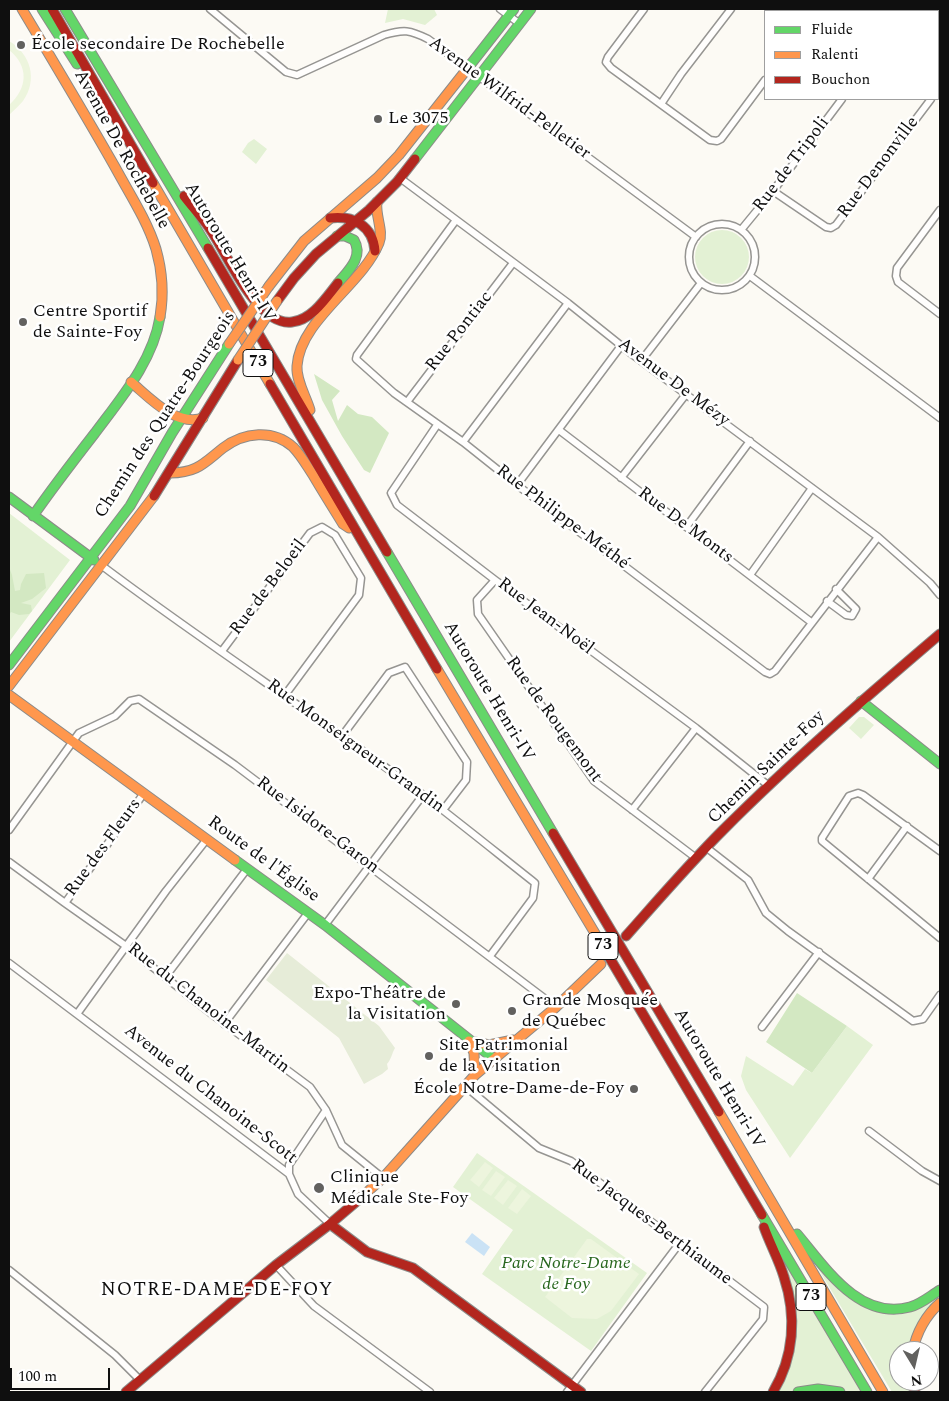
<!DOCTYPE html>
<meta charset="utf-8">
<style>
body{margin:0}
#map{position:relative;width:949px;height:1401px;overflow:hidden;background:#fcfaf4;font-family:Spectral,serif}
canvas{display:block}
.frame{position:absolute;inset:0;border:10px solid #0f0f0f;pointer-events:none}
.legend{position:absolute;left:764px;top:10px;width:175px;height:90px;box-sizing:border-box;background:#fff;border:1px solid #9f9f9f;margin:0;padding:6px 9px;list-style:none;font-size:15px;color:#0f0f0f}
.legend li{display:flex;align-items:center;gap:10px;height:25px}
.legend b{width:25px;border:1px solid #9f9f9f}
.north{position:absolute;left:889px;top:1341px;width:50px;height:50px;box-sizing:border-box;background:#fff;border:1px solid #9f9f9f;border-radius:50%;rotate:171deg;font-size:14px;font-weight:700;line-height:20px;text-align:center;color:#0f0f0f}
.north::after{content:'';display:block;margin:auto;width:18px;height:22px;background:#62615f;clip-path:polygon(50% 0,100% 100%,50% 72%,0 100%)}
.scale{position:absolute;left:10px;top:1368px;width:100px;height:22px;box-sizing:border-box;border:2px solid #0f0f0f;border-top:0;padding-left:6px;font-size:15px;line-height:18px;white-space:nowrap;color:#0f0f0f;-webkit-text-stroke:4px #fff;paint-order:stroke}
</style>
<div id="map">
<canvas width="949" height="1401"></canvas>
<div class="frame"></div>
<ul class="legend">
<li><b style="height:6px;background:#63d668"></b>Fluide</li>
<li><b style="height:6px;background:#ff974d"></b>Ralenti</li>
<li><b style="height:6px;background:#b3261e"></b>Bouchon</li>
</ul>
<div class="north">N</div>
<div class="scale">100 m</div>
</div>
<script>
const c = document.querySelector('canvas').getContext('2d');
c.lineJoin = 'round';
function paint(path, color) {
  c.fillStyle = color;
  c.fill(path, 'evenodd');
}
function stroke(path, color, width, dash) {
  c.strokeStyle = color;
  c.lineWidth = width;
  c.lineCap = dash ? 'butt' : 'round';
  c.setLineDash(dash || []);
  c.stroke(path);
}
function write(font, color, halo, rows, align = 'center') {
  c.font = font + ' Spectral,serif';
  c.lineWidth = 5;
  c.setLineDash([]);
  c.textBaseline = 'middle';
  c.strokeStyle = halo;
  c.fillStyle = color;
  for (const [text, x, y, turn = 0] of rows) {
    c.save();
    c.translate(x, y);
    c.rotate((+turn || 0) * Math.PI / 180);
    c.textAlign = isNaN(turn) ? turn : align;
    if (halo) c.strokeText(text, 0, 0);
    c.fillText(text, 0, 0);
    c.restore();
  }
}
const green = new Path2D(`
 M388,9H434L437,15L425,25L403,19L385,23Z
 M254,139L267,149L256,164L242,152L248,143Z
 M695 257a27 27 0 1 1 54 0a27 27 0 1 1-54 0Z
 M9,513L70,560L9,642Z
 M859,717H864L874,725L861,739L849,728Z
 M847,1026L873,1045L790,1158L746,1090L741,1076L746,1056L793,1086L805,1069L812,1073Z
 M477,1153L647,1273L591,1351L482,1274L513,1230L453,1187Z
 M782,1258L862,1392H848L835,1387L799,1388L789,1392H777L792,1355Z
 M813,1260C838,1284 866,1323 906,1313C917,1310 930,1301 940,1295V1299L909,1351H899V1381H908L910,1392H892Z`);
const forest = new Path2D(`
 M314,374L340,391L332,400L338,421L347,405L358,414L372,417L389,433L370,473L364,470L342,436L322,400Z
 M9,567L12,575L15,591L20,590L21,584L26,574L44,573L46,588L32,599L21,603L31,605L32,611L29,614L19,615L11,612L9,615Z
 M797,993L847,1026L812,1073L766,1042Z`);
const cemetery = new Path2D(`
 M287,953L379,1026L395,1048C392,1053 391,1060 387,1064L388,1069L382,1074L364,1084L339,1038L266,980Z`);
const pitch = new Path2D(`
 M9,41C31,54 38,80 23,101C19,106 14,110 9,115V105C28,88 29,66 9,50Z
 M485,1162L493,1168L479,1187L470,1180Z
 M496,1171L505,1177L491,1196L482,1190Z
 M508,1180L517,1186L503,1205L494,1198Z
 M522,1189L531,1196L517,1214L508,1208Z
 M587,1239H591L639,1274L611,1311L597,1319L572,1318L545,1297Z`);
const water = new Path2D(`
 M472,1233L490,1247L484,1256L465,1242Z`);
const street = new Path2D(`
 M210,9L286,72L297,75L384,35C404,29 410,30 428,39L696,237
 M500,9L520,24
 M644,9L608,57L606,62L611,68L710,140L717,141L721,139L765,80
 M817,11L819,9
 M906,11L908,9
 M938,85L940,87
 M661,104L681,74L731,9
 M400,178L568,303L633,355L878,537L930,583L940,595
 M773,191L826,227L831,228L836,225L931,99
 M940,210L897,268L896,276L898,282L940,314
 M456,220L357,355L356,359L394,393L463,442L517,485L765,672L770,674L775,671L878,537
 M689 257a33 33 0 1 1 66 0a33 33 0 1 1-66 0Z
 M741,230L773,191L842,99
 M750,276L940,418
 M641,361L701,283
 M407,402L513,263
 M437,425L391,493L397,505L495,580L696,728L769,786
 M559,430L811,622
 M463,442L568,303
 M621,478L687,393
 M517,485L621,346
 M687,526L750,441
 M101,565C206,644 316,715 422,794C460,823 497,853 535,883L533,898L490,956
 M750,575L812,488
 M495,580L477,600L478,614L594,781L696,858
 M827,601L846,615L852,616L856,609L836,589
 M222,651L310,533L322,527L335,535L361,578L359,595L285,695
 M342,736L389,673L405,667L467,762L466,780L443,810
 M632,810L696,728
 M9,830L79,733L115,716L130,701L139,699L235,765L556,1007
 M707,848L748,880L766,913L788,931L913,1021L923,1019L940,995
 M940,851L863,795L858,793L849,796L822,838V841L940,938
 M9,862L65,903L126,946L213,1015L310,1087L326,1110L342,1145L383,1178
 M868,879L907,826
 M65,903L144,793
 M325,925L423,795
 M9,963L289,1174L298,1194L330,1224
 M166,976L247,869
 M77,1014L166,891L207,839
 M224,1024L308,913
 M762,1027L819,952
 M465,1086L539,1148L571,1161L764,1307L763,1319L705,1392
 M869,1131L922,1171L940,1181
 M289,1174V1165L326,1110
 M276,1265L314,1306L430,1392
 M9,1270L115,1355L140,1380
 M567,1392L679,1244`);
const fast = new Path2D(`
 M42,9L77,64
 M65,9L208,248
 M467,69L514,9
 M415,159L531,9
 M337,236H345L354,240C364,257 348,271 338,283
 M9,497L94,560
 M33,516C53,487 74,460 95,433C121,398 153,361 160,317
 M387,552L553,833
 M9,665L130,506L172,433L229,344
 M861,701L940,764
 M235,860L325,925L494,1059
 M762,1215L867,1392
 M797,1234C825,1267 859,1321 910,1307C921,1304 930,1296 940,1290
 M798,1392L818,1389L840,1392`);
const slow = new Path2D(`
 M22,9C53,61 85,114 115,167C129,193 147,220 156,249C162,270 164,294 160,317
 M153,183L270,384
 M269,286L304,241L377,178L399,155L467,69
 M131,382C150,398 176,427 203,418
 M310,410C306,396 296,381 297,366C300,320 362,285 379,243C384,231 375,216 377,202
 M170,473C197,473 204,463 223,448C244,432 273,429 293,447C301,455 307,466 313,475C323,492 333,508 343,524L349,528
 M437,669L599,940
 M9,686L154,496
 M9,695L235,860
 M469,1041L474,1053L475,1075
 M475,1042L489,1045L513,1040
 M719,1112L883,1392
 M357,1201L383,1178L475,1075L556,1007L601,964
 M913,1351C916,1333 926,1315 940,1303`);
const jam = new Path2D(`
 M52,9L153,183
 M184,196C193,208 204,219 212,232C228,256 258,327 292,322C312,320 326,298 338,283
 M330,218C353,215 373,226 375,251
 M208,248L387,552
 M277,301L294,278L316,254L369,210L397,182L415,159
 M270,384L437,669
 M154,496L238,360
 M553,833L719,1112
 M626,936C658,900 689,864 723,830C792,761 866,697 940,634
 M599,940L762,1215
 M330,1224L367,1252L413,1268L581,1392
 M764,1227C770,1244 779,1260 784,1277C797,1316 794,1357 773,1392
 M912,1381L915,1392
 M126,1392L276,1265L330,1224L357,1201`);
const slowBridge = new Path2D(`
 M229,344L269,286
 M238,360L277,301`);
const markers = [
 [21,45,5,"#62615f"],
 [378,119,5,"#62615f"],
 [23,322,5,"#62615f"],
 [456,1004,5,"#62615f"],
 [512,1011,5,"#62615f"],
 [429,1056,5,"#62615f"],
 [634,1089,5,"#62615f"],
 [319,1188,6,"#62615f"]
];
const shields = [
 [258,363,30],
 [603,946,30],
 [811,1297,30]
];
const shieldNames = [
 ["73",258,363],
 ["73",603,946],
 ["73",811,1297]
];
const poiNames = [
 ["École secondaire De Rochebelle",31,45],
 ["Le 3075",388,119],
 ["Centre Sportif",33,312],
 ["de Sainte-Foy",33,333],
 ["Expo-Théâtre de",446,994,"right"],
 ["la Visitation",446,1015,"right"],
 ["Grande Mosquée",522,1001],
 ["de Québec",522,1022],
 ["Site Patrimonial",439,1046],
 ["de la Visitation",439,1067],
 ["École Notre-Dame-de-Foy",624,1089,"right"],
 ["Clinique",330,1178],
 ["Médicale Ste-Foy",330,1199]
];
const streetNames = [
 ["Avenue Wilfrid-Pelletier",509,99,36],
 ["Avenue De Rochebelle",121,150,61],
 ["Rue de Tripoli",792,165,-53],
 ["Rue Denonville",879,168,-53],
 ["Autoroute Henri-IV",229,253,59],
 ["Rue Pontiac",460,332,-52],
 ["Avenue De Mézy",673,383,37],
 ["Chemin des Quatre-Bourgeois",166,415,-57],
 ["Rue Philippe-Méthé",562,518,37],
 ["Rue De Monts",685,526,37],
 ["Rue de Beloeil",269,588,-53],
 ["Rue Jean-Noël",545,617,37],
 ["Autoroute Henri-IV",488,692,59],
 ["Rue de Rougemont",553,720,54],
 ["Rue Monseigneur-Grandin",355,747,36],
 ["Chemin Sainte-Foy",767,768,-44],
 ["Rue Isidore-Garon",317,826,37],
 ["Rue des Fleurs",104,848,-54],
 ["Route de l'Église",263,860,36],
 ["Rue du Chanoine-Martin",208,1009,38],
 ["Autoroute Henri-IV",718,1079,59],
 ["Avenue du Chanoine-Scott",210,1095,38],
 ["Rue Jacques-Berthiaume",651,1223,37]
];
const parkNames = [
 ["Parc Notre-Dame",566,1264],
 ["de Foy",566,1285]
];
const neighbourhoodNames = [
 ["NOTRE-DAME-DE-FOY",217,1291]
];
paint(green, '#e3f1d4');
paint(forest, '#d3e8c2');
paint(cemetery, '#e6ecd8');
paint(pitch, '#edf5dd');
paint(water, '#cae2f5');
stroke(street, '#969592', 9);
stroke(fast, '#8c8b89', 11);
stroke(slow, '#8c8b89', 11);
stroke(jam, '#8c8b89', 11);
stroke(street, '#fffefd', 6);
stroke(fast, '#63d668', 9);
stroke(slow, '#ff974d', 9);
stroke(jam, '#b3261e', 9);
stroke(slowBridge, '#8c8b89', 11, []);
stroke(slowBridge, '#ff974d', 9);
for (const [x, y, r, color] of markers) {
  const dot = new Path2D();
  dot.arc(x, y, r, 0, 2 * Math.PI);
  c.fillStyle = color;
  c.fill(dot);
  stroke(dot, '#fff', 2);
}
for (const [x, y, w] of shields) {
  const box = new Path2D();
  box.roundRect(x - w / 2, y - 13.5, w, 27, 4);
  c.fillStyle = '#fff';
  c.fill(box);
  stroke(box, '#0f0f0f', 1);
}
write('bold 16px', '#0f0f0f', null, shieldNames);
write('18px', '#0f0f0f', '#fff', poiNames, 'left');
write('18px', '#0f0f0f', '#fff', streetNames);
write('italic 18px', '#28671e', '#fff', parkNames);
c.letterSpacing = '1px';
write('19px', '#0f0f0f', '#fff', neighbourhoodNames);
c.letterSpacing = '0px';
</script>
